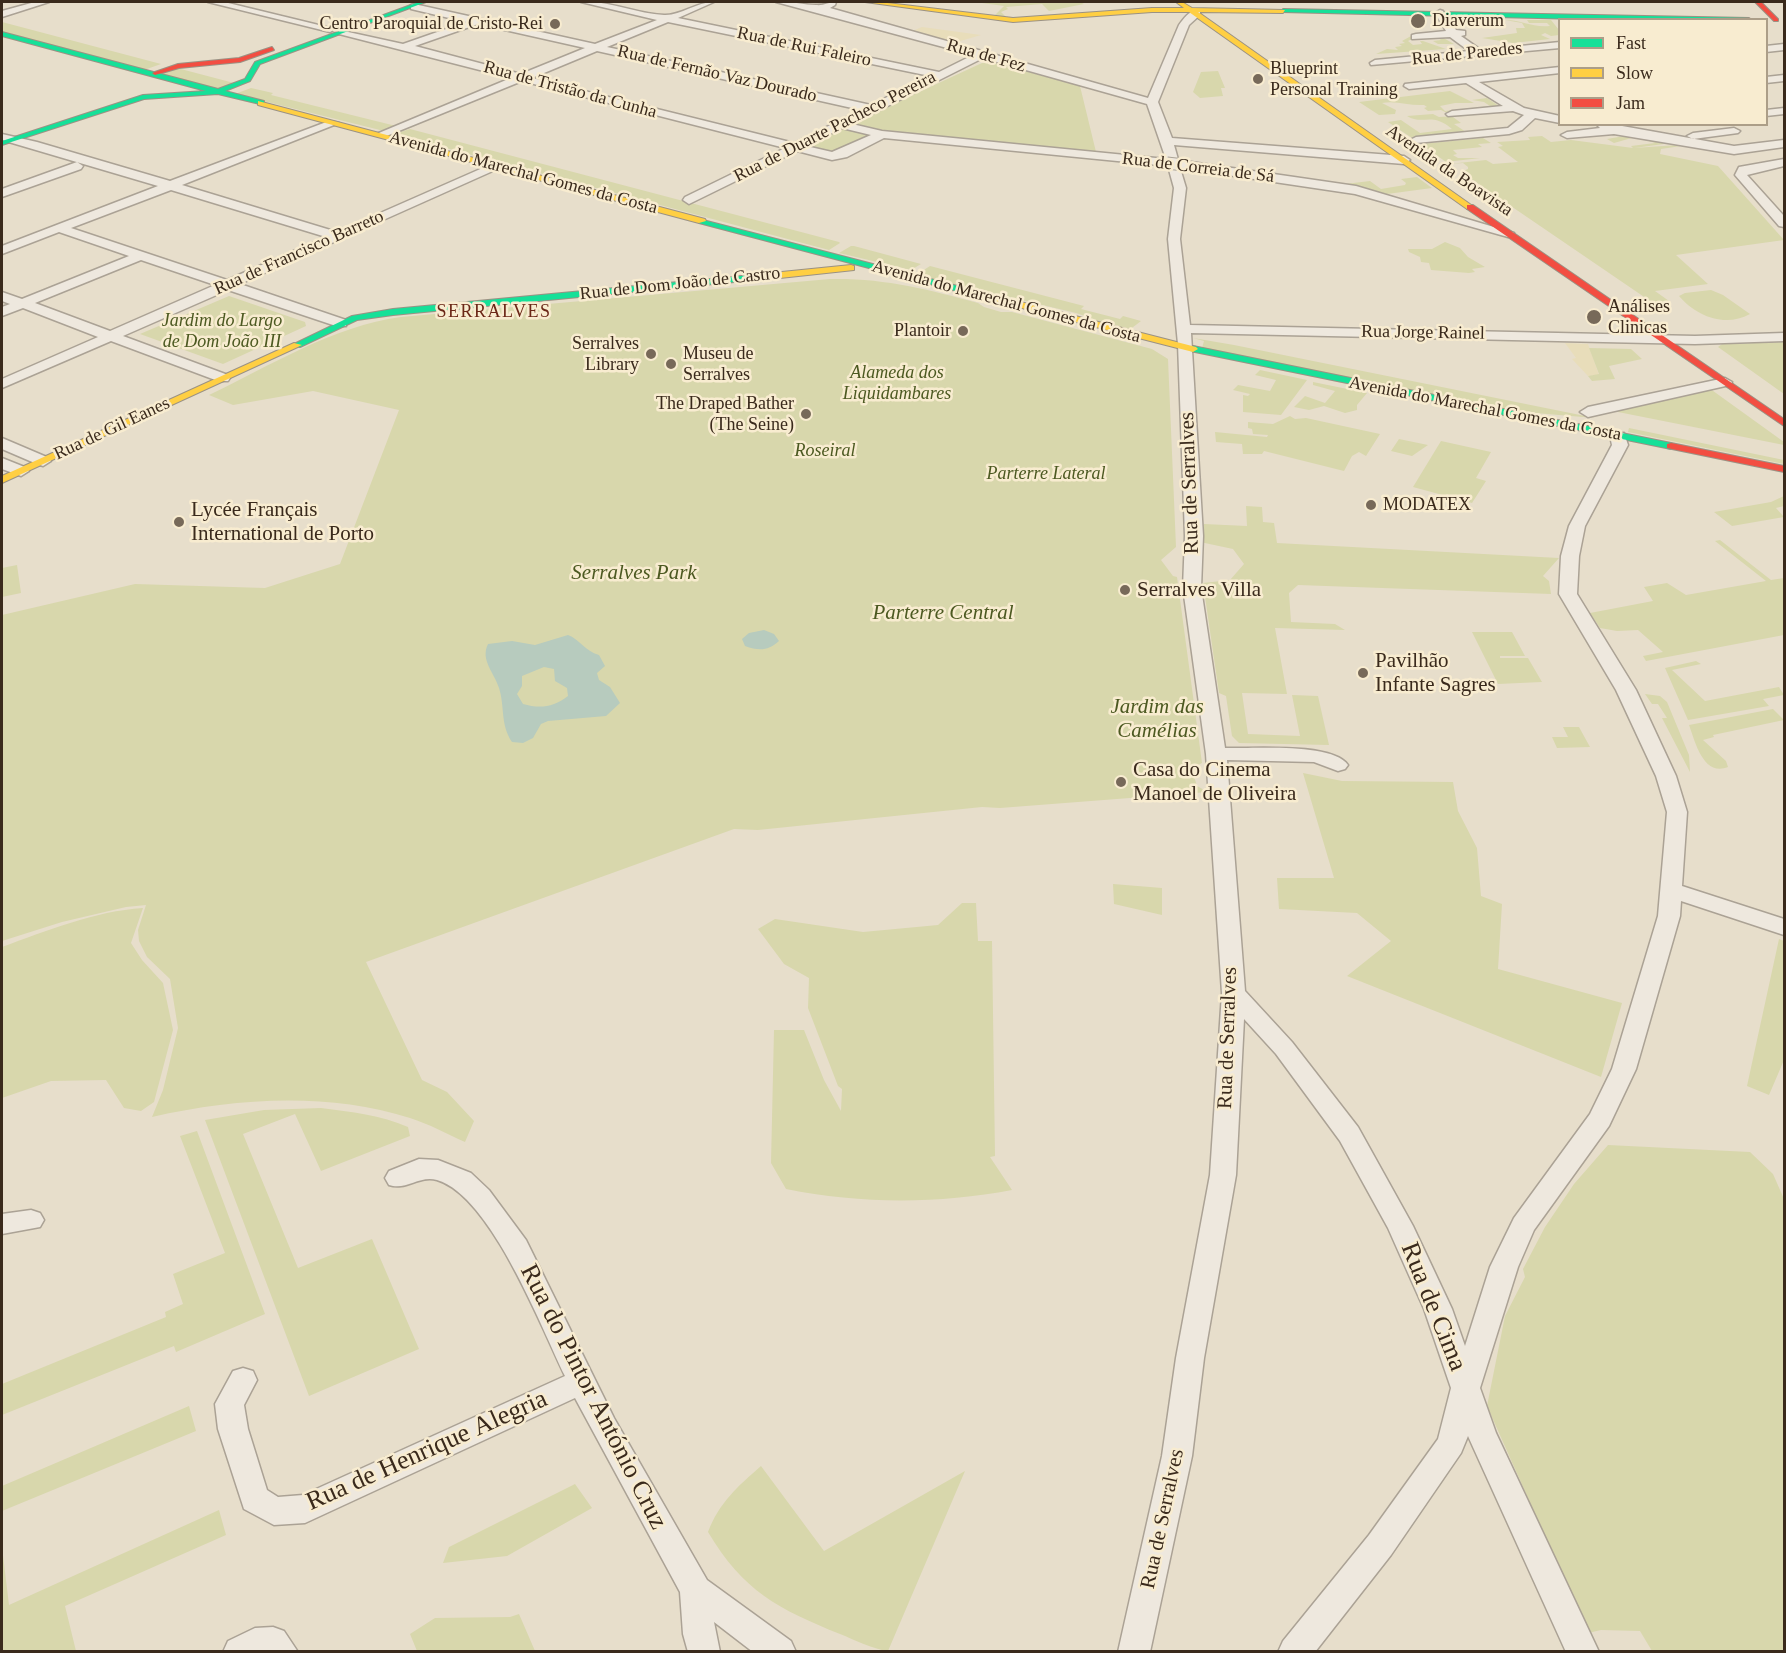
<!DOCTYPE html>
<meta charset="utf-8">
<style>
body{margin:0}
#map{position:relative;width:1786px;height:1653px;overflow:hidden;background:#e7decb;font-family:Georgia,serif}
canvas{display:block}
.frame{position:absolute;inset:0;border:3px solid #3a2a1c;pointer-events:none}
.legend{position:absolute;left:1558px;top:18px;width:210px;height:108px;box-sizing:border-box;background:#f8ecd0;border:2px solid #ac9e88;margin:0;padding:8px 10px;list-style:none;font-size:18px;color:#3a2a1c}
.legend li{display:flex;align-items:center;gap:12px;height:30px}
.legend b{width:30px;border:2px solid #ac9e88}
</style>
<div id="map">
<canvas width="1786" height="1653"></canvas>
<div class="frame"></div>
<ul class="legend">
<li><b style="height:8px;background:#16e098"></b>Fast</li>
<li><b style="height:8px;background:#ffcf43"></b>Slow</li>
<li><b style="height:8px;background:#f24e42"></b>Jam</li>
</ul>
</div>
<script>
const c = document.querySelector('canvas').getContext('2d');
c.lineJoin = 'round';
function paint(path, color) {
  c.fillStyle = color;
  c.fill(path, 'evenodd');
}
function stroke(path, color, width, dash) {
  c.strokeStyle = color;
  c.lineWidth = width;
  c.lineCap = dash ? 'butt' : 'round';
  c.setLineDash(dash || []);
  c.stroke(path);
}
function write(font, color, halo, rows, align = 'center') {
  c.font = font + ' Georgia,serif';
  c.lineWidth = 5;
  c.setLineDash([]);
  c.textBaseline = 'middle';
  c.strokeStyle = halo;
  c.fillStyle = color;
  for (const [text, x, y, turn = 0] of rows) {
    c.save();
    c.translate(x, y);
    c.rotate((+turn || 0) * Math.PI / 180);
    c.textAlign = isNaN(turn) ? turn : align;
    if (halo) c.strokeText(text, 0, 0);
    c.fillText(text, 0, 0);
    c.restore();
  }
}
const farmland = new Path2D(`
 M922,27L981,35L950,44L910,32Z
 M1565,343L1588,344L1599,375L1588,376L1572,359L1576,358Z`);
const green = new Path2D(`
 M984,2H1080L1084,4L1049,11L1042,4L1006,7L1008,9L1001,12L1005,16H994L1004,6L982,3Z
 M1505,20C1523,20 1532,28 1550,26L1547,23H1529L1527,20H1551L1559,30V35L1551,36L1545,33L1541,35L1550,39L1513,43L1482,38L1517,33L1516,28H1525L1522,23Z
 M2,22L161,64L144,70L2,32Z
 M1411,36L1415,38L1440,36L1454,44H1438L1433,41L1441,40L1436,37L1410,40L1408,41L1413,45L1422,44L1420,41H1423L1446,49L1376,54L1387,49L1398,50L1395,47L1402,46L1399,44L1405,43L1402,41Z
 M991,62L1080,86L1096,152L891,132L852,123L982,63Z
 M177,68L234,83L216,89L160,74Z
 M1218,71L1225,88H1221L1223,96L1200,98L1193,92L1201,72Z
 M251,88L273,93L271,95L396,126L384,131L235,94Z
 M1450,91L1474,103H1455L1440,106L1445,111L1490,106L1484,102L1472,100L1487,98L1499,106L1445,112L1441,110L1428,111L1424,108L1427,107L1424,105C1409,106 1396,100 1382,103L1396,110L1395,114L1379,115L1359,102Z
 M1433,114L1439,117L1475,115L1453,117L1461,123L1454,124L1466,132L1412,138L1388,122L1401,120L1420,133L1452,129C1431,111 1423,126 1407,116Z
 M410,129L839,242L840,243L829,250L393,134Z
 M843,129L874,136L836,155L805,147Z
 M1630,135L1671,143L1634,148L1678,145L1681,146L1661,149L1660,154L1718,166L1784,240L1676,255L1708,284L1655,291L1669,301L1653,303L1461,172L1468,169V167L1463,163L1449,164L1486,160L1493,164L1518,162L1498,147L1503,146L1497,142L1530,140L1528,137L1542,136L1551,142L1571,140L1633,148L1631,146L1655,143L1635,137L1614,143L1607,139Z
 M1483,138L1491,143L1478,144L1482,147L1453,150L1457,154L1453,155L1458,158H1480L1446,162L1421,144Z
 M1417,177L1432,188L1387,194L1345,184L1370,181L1381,189L1405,185L1406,183L1401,179Z
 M1445,242L1460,248L1468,257L1485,267L1472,269L1475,272L1469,273L1431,270L1429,263L1421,262L1420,257L1409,252L1408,249H1432Z
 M851,246H854L921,264L911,270L839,253Z
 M930,266L1084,306L1081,309L1120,319L1123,316L1141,321L1128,331L1076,313L916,275Z
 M830,279C884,278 927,289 978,303L984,307L1001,312H1012L1152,349L1168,359L1176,547L1161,560L1173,576L1177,577L1202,763L1196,766L1193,773L1197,786L1208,792L1000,808L982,807L758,830L734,829L366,962L422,1080L447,1092L474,1121L465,1142C447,1134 429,1124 410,1118C327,1092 236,1098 152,1117L163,1090L178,1028L170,979L147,957L139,941L138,930L146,905L126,907L62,922L2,941V615L135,584L265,588L340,564L399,410L313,391L233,405L209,395C270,366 333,326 401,317Z
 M1711,290L1723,295L1750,314C1725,328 1696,316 1679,296L1685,293Z
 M229,296L305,322L306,326L223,364L140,334Z
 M1193,338L1234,345L1595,418L1511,411L1202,348L1204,341Z
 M1784,342V394L1718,347L1722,344Z
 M1589,348L1631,349L1642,359L1609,366L1615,379L1592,381L1588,376L1599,374Z
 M1260,370L1307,380L1281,415L1243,412V395L1248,396L1250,394L1233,390L1238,385L1270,391L1276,380L1255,375Z
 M1313,382L1367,393L1357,405V410L1345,413L1324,406L1309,410L1294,407L1305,396L1325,403L1335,391L1313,385Z
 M1709,388L1784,442V445L1613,411Z
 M1290,416L1295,419L1306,418L1380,434L1366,456L1359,452L1352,456L1344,471L1264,451L1262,454H1243L1242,444L1216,442L1215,432L1267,437L1268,435L1253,434L1252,429L1248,428V422L1273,424Z
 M1629,428L1784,460V464L1628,432Z
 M1399,439L1428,445L1412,456L1391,451Z
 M1441,441L1491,452L1476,478L1486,481L1472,503L1413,487Z
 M1784,496V506L1776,508L1784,517L1732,526L1714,512L1771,502Z
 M1246,506L1262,507L1263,522L1274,523L1277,543L1559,558L1543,576L1549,581L1551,594L1298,585L1289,593L1291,622L1335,624L1345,630L1275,628L1287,694L1242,693L1248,734L1300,736L1292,695L1318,696L1329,745L1239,743L1232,736L1226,696L1219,693L1203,583L1230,580L1244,564L1233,549L1200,542L1204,524L1247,526Z
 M1720,540L1771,580L1784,578V635L1646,661L1643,656L1663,652L1638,630L1617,631L1600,628L1590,613L1653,601L1644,587L1667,583L1686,595L1766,581L1715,541Z
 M17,565L21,593L2,597V568Z
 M1472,632H1512L1525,656H1500V658H1528L1542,682L1498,684Z
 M1696,661L1701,664L1672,670L1705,701L1779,687L1784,695L1763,699L1769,706L1688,720L1665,668Z
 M1645,694L1660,696L1667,702L1689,755L1690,772L1662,718H1667L1658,704H1652Z
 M1773,709L1784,720L1713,735L1714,737L1703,740L1726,761L1728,767C1703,777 1695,741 1689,725Z
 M1563,727H1579L1590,747L1557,748L1552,737H1568Z
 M1303,773L1342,781L1453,782L1458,811L1477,848L1481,896L1502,904L1498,969L1622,1003L1601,1077L1347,976L1391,941L1357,913L1279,909L1277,878H1334Z
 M1113,884L1162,888V915L1114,904Z
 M962,903H976L978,941H992L995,1156L990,1157L1012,1190C938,1204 860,1204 786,1189L771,1163L774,1030H804L824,1080L841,1111L842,1089L838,1086L808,1008L809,978L784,964L758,929L775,919L863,932L938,925Z
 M143,908L131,943L142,960L163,983L173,1030L154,1102L141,1111L124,1108L106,1080L51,1081L2,1098V947C46,931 95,911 143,908Z
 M1779,939L1784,941V1060L1769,1095L1747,1086Z
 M321,1108C351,1112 381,1115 408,1127L410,1136L321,1171L295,1114L243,1134L298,1268L372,1239L419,1349L309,1396L205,1120L264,1110Z
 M197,1131L265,1314L176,1352L174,1346L2,1415V1384L166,1317L165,1312L183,1304L173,1274L225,1253L180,1136Z
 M1608,1145L1750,1152L1773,1174L1784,1199V1651H1652L1640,1631L1601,1630L1588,1633L1487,1406L1505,1316L1525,1277L1523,1269L1545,1227L1574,1184Z
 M189,1406L196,1431L2,1511V1486Z
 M761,1466L824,1551L965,1471L888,1651C872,1649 855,1640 840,1634C778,1609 743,1591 708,1532C719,1503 738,1486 761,1466Z
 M575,1484L592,1508L507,1556L443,1563L449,1547Z
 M219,1510L226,1535L65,1606L76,1651H2V1547L9,1605Z
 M519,1614L535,1651H417L410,1634L435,1618L510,1617Z`);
const water = new Path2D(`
 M764,630L774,634L779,641C768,651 759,651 745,646L742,639L749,633Z
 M568,635C579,639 585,651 599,655L605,666L597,673L599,680L610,687L620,703L606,716L548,721L541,724L533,738L523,743L512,742C500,724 505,707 499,688C494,672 480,660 488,644L512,641L535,645ZM544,667L554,669L555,681L567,688L568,696C554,707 540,709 523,704L517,694L522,686V676Z`);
const street = new Path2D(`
 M35,2H49L2,17V11Z
 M208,2H224L335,29L330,32Z
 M581,2C609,0 636,14 664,15C680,16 696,2 714,2L678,18L939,72L973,55L776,2C790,1 803,5 816,5C823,6 829,2 836,2L835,5L830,8L1148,98L1179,25C1184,18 1190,9 1200,11V15L1189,25L1158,102L1172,138L1404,156L1410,160L1404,164L1174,145L1179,163L1184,161L1356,186L1514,233L1508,237L1355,194L1180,168L1186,188L1180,239L1190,325L1695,336L1784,333V341L1695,344L1191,333L1203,536L1201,588L1225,748C1252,749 1332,742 1348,765L1345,769L1338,771L1314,762L1227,760L1245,991L1292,1042L1358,1127L1413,1226L1452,1309L1465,1346L1490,1267L1514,1218L1590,1114L1612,1069L1658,916L1667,812L1656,776L1616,690L1559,594L1561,556L1569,526L1612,445L1610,436L1612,433H1624L1628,445L1585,526L1579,556L1577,594L1636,690L1676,776L1687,812L1682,886L1784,919V935L1681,901L1680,916L1636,1069L1609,1126L1534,1230L1518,1267L1480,1388L1496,1433L1599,1652H1566L1468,1436L1461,1453L1391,1555L1315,1652H1278L1283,1641L1369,1535L1438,1439L1451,1388L1424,1309L1388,1228L1340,1141L1276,1054L1244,1019L1236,1175L1204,1358L1192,1456L1150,1652H1118L1162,1456L1176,1358L1210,1175L1222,993L1206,754L1183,588L1185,536L1178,344L1168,239L1174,188L1168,166L884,138L847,157L832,160L797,151L689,204L683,200L685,197L785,148L522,81L384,137L374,135L511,78L339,34V30L403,44L466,22L411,9V5L414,4L595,44L657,20ZM668,22L930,76L871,105L607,47ZM478,24L585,48L521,74L415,46ZM597,51L861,110L794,143L532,78ZM983,58L1147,104L1166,159L882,131L852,124ZM842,128L871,135L832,152L806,146Z
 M1440,10L1443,11L1456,30L1465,31V35L1461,36L1481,50L1560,42V48L1371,65L1370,63L1375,60L1469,51L1450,37L1412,39V35L1416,34L1446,31L1435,13Z
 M1784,44V50L1766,52V46Z
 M1560,67V73L1479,82L1524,108L1560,116V123L1535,118L1522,130L1509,134L1416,143L1410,140L1416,137L1508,128L1524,115L1513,111L1448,116L1446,114L1452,111L1503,106L1466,83L1409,89L1404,86L1405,84Z
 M1784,75V81L1766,83V77Z
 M1784,108V114L1766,116V110Z
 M329,121L339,123L182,185L337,232L494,163L504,166L240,284L346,320V326H336L228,290L123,336L228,375L230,378L228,381H218L111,341L2,388V379L98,337L23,308L2,316V307L10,304L2,301V292L22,299L129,256L59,232L2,254V246L158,186L2,140V134L37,142L170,181ZM171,190L326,237L227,280L71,228ZM141,260L215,285L110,331L35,303Z
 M1596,124H1611L1734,146L1784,140V147L1734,154L1614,134L1567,138L1561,135L1567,132L1600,128Z
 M1734,128L1740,131L1738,133L1693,139L1687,136L1693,133Z
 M1784,159V166L1747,175L1784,216V227L1779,226L1735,175L1739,167Z
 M77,162L83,166L81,169L2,197V189Z
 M1725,378L1732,382L1730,385L1588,417L1580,412L1588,407Z
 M2,438L49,458L51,461L43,466L37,464L2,449Z
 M2,458L27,468L29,471L21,476L2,469Z
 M419,1159L438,1160L471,1173L489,1190L526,1240L614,1418L707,1580L791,1641L796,1652H753L714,1622L720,1652H688L683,1634L680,1592L575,1398L305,1523L274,1525L244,1509L218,1429L215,1404L233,1371L243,1368L253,1371L257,1380L244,1405L248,1429L267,1490L278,1497L303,1495L565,1376C541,1327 491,1196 437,1180C419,1175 406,1191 389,1185L385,1178L389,1171Z
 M31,1210L40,1213L44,1220L40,1227L2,1234V1214Z
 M273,1627L284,1631L298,1652H223L228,1641L255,1628Z`);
const fast = new Path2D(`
 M419,2H426L260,64L250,81L225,91L264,101V105L218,94L144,99L2,145V141L143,95L206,91L2,36V32L218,89L245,79L255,62Z
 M1283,9L1749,18L1752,20H1624L1281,12Z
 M699,219L977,291L978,293L971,295L699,223Z
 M752,275L756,278L755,280L393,315L357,320L300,347L292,345L352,316L393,309Z
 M1193,346L1671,443L1676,446L1671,449L1190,351L1188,349Z`);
const slow = new Path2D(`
 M865,2H879L1013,18L1152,8H1184L1176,2H1182L1192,8L1285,10L1283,13L1198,12L1474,207L1467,209L1189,12H1152L1013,22Z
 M258,101L705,219L706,221L699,223L258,105Z
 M851,265L854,266V270L752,281L748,278L752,275Z
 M974,290L1196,347L1198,349L1193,352L971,295V291Z
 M294,343L302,345L2,483V476Z`);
const jam = new Path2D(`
 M1755,2H1761L1778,19V21H1774Z
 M272,47L274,50L240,62L179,68L155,75L152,73L178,64L239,58Z
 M1467,205H1473L1784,419V426L1467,209Z
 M1671,443L1784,466V472L1667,448V444Z`);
const streetBridge = new Path2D(`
 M1167,163L1184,165`);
const markers = [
 [1418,21,8,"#776959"],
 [555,24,6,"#776959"],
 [1258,79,6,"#776959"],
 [1594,317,8,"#776959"],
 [963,331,6,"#776959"],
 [651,354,6,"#776959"],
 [671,364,6,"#776959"],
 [806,414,6,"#776959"],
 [1371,505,6,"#776959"],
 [179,522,6,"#776959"],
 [1125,590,6,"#776959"],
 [1363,673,6,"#776959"],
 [1121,782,6,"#776959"]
];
const farPoinames = [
 ["Diaverum",1432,21],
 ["Centro Paroquial de Cristo-Rei",543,24,"right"],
 ["Blueprint",1270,69],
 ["Personal Training",1270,90],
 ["Análises",1608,307],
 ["Clinicas",1608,328],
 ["Plantoir",951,331,"right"],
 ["Serralves",639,344,"right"],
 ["Library",639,365,"right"],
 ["Museu de",683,354],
 ["Serralves",683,375],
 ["The Draped Bather",794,404,"right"],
 ["(The Seine)",794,425,"right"],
 ["MODATEX",1383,505]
];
const farStreetnames = [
 ["Rua de Rui Faleiro",804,47,12],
 ["Rua de Paredes",1467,54,-6],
 ["Rua de Fez",986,56,16],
 ["Rua de Fernão Vaz Dourado",717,74,13],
 ["Rua de Tristão da Cunha",570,90,15],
 ["Rua de Duarte Pacheco Pereira",835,127,-27],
 ["Rua de Correia de Sá",1198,168,7],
 ["Avenida da Boavista",1449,171,34],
 ["Avenida do Marechal Gomes da Costa",523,173,15],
 ["Rua de Francisco Barreto",299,253,-24],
 ["Rua de Dom João de Castro",680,284,-6],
 ["Avenida do Marechal Gomes da Costa",1006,302,15],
 ["Rua Jorge Rainel",1423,333,1],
 ["Avenida do Marechal Gomes da Costa",1485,409,11],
 ["Rua de Gil Eanes",112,429,-25]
];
const farNeighbourhoodnames = [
 ["SERRALVES",494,312]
];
const farParknames = [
 ["Jardim do Largo",222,321],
 ["de Dom João III",222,342],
 ["Alameda dos",897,373],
 ["Liquidambares",897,394],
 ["Roseiral",825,451],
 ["Parterre Lateral",1046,474]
];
const streetNames = [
 ["Rua de Serralves",1190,483,-92],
 ["Rua de Serralves",1228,1038,-88],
 ["Rua de Serralves",1163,1519,-78]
];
const poiNames = [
 ["Lycée Français",191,510],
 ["International de Porto",191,534],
 ["Serralves Villa",1137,590],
 ["Pavilhão",1375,661],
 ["Infante Sagres",1375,685],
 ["Casa do Cinema",1133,770],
 ["Manoel de Oliveira",1133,794]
];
const parkNames = [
 ["Serralves Park",634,573],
 ["Parterre Central",943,613],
 ["Jardim das",1157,707],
 ["Camélias",1157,731]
];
const nearStreetnames = [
 ["Rua de Cima",1433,1307,68],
 ["Rua do Pintor António Cruz",593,1397,63],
 ["Rua de Henrique Alegria",427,1451,-24]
];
paint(farmland, '#e8ddba');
paint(green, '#d8d7ac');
paint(water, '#b7cbbe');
stroke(street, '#aba295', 3);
stroke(fast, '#9b9284', 2);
stroke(slow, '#9b9284', 2);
stroke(jam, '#9b9284', 2);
paint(street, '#eee8de');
paint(fast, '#16e098');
paint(slow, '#ffcf43');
paint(jam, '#f24e42');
stroke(streetBridge, '#aba295', 13, []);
stroke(streetBridge, '#eee8de', 11);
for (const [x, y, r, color] of markers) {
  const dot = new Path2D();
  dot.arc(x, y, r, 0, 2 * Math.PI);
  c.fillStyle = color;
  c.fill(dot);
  stroke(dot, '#f8ecd0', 2);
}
write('18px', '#3a2a1c', '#f8ecd0', farPoinames, 'left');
write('18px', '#3a2a1c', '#f8ecd0', farStreetnames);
c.letterSpacing = '1.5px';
write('18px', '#6b2717', '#f8ecd0', farNeighbourhoodnames);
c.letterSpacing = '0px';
write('italic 18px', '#4c5921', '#f8ecd0', farParknames);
write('21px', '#3a2a1c', '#f8ecd0', streetNames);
write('21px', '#3a2a1c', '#f8ecd0', poiNames, 'left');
write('italic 21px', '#4c5921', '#f8ecd0', parkNames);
write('26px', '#3a2a1c', '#f8ecd0', nearStreetnames);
</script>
